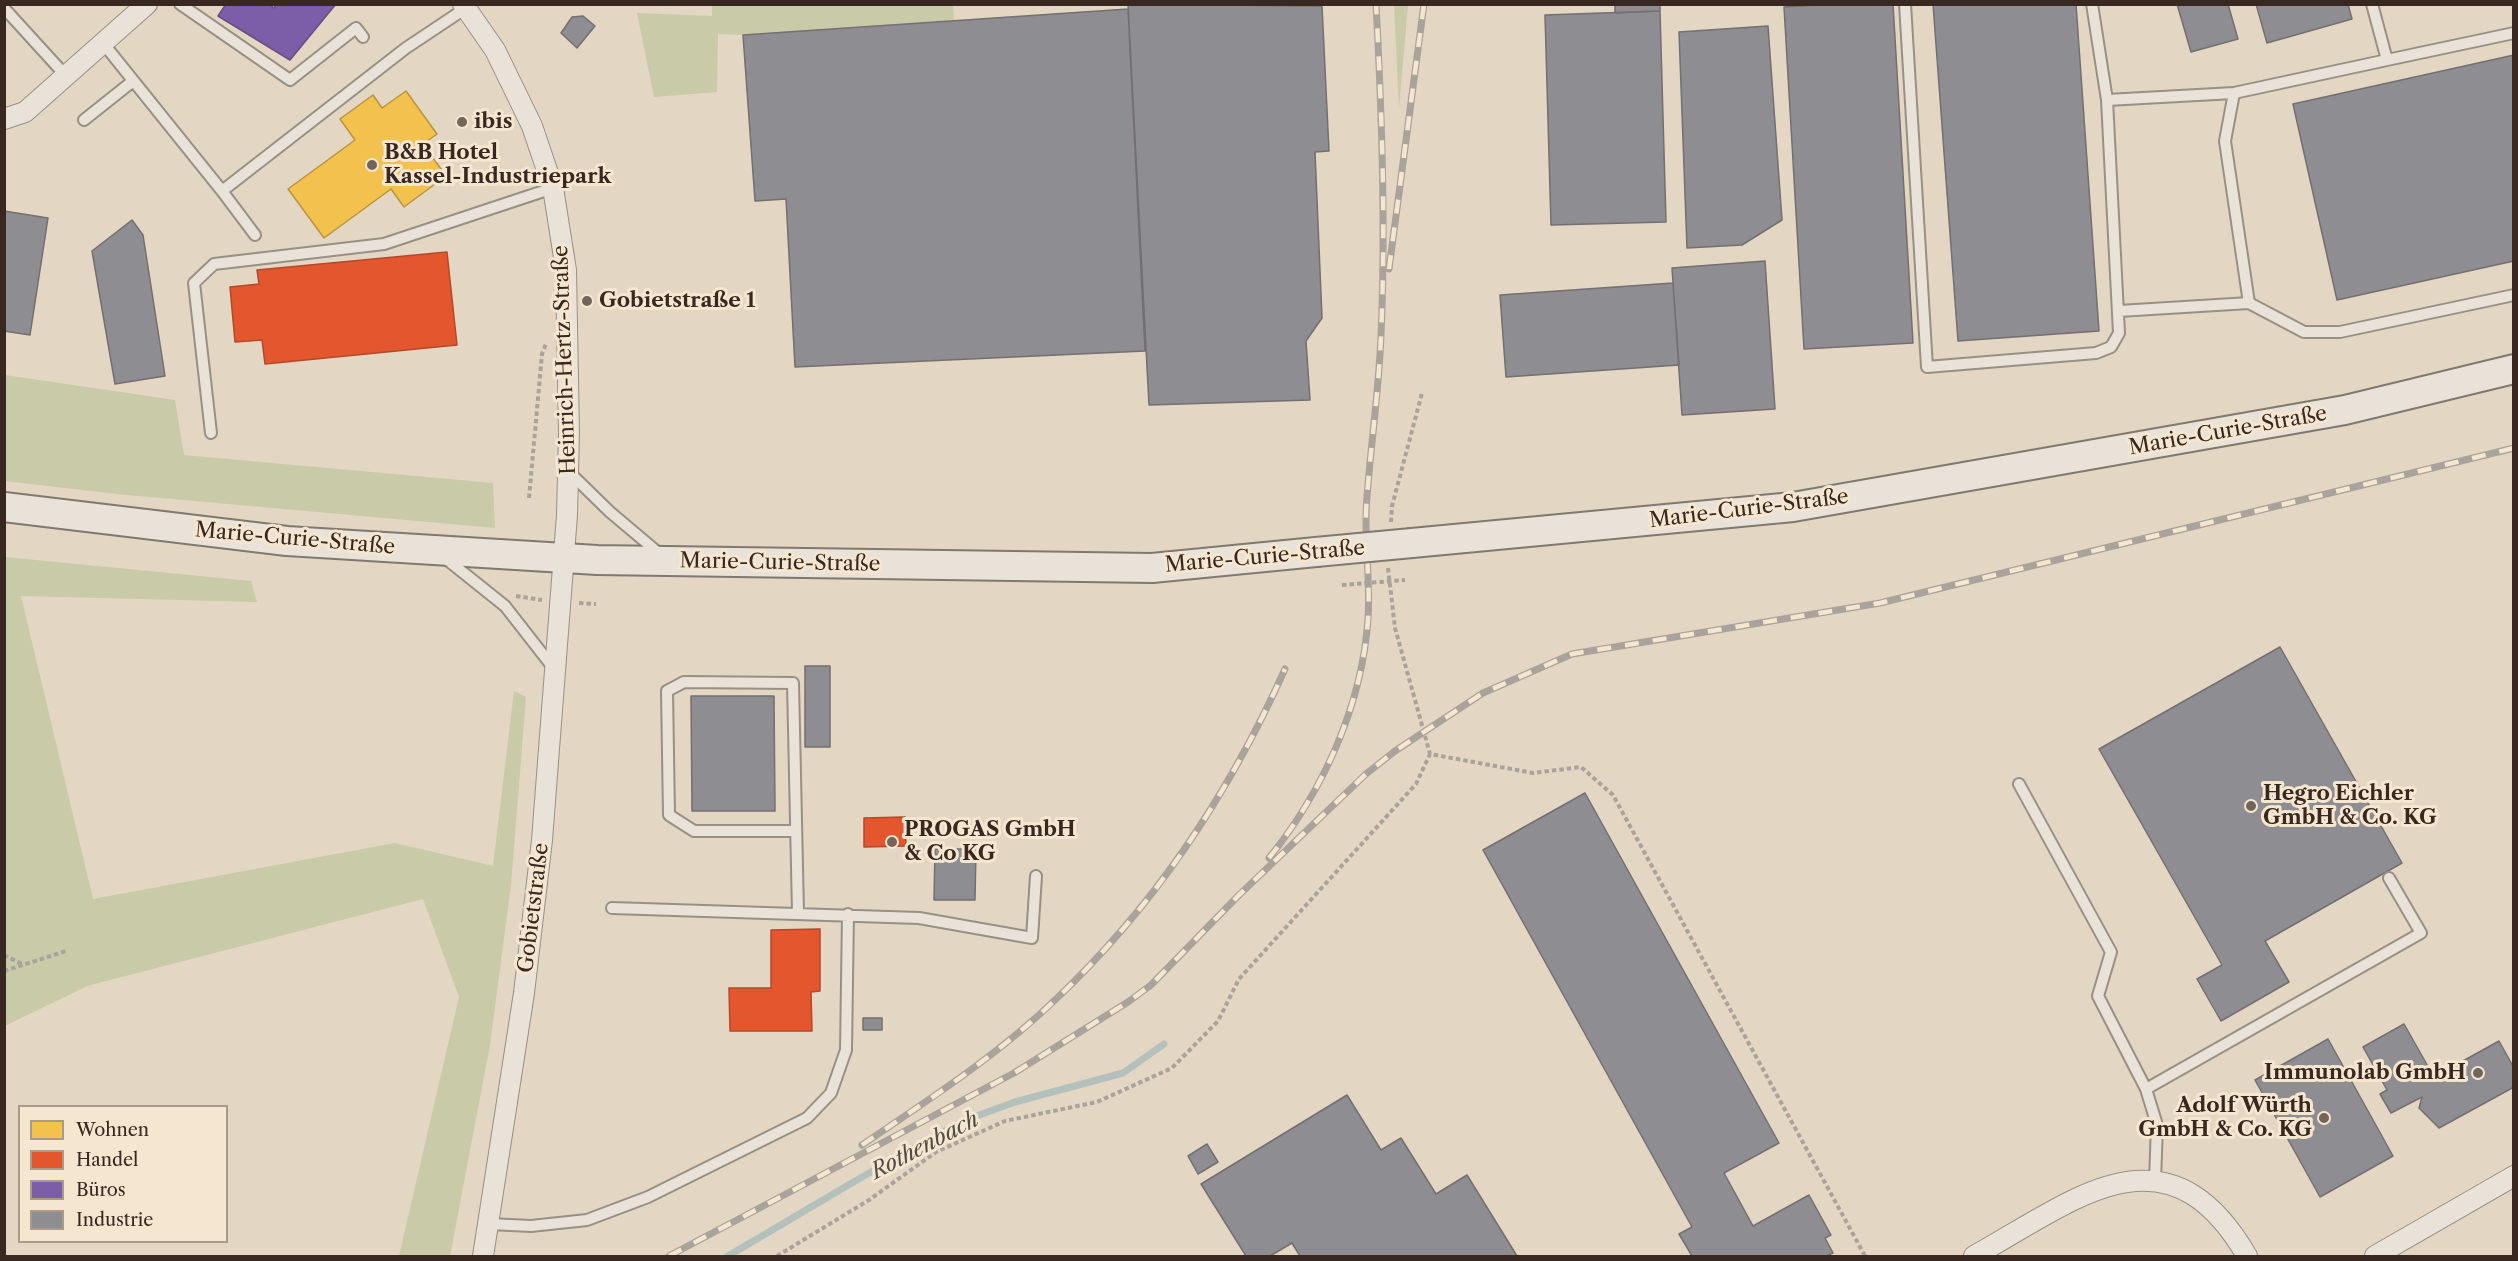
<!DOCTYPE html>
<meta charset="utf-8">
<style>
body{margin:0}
#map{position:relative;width:2518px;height:1261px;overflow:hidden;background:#e3d6c3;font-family:"Libre Caslon Text",serif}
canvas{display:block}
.frame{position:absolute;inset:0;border:6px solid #392821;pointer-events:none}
.legend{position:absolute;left:18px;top:1105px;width:210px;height:138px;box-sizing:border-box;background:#f5e6d0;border:2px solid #aa9a8a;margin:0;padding:8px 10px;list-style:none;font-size:18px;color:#392821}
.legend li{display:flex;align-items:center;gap:12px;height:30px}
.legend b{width:30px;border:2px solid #aa9a8a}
</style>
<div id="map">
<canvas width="2518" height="1261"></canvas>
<div class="frame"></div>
<ul class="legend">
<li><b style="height:16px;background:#f2c14e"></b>Wohnen</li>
<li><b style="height:16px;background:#e4572e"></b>Handel</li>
<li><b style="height:16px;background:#7b5ea7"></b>Büros</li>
<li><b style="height:16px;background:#8d8d92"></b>Industrie</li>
</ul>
</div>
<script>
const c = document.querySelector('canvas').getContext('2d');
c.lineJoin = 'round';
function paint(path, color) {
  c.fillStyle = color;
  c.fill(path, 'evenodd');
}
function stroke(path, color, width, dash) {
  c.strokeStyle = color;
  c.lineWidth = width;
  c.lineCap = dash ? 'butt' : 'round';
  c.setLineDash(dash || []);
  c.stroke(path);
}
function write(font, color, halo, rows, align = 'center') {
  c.font = font + ' "Libre Caslon Text",serif';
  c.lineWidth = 6;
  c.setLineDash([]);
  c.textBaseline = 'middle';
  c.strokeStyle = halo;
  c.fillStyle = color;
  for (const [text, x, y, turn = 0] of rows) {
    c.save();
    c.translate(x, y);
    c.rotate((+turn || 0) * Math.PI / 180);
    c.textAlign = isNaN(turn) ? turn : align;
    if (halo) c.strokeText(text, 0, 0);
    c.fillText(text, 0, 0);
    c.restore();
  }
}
const green = new Path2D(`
 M712,4H953L954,21L743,35L718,34L717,92L654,97L637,13L712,16Z
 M1394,5H1408L1399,108Z
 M5,375L175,400L184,455L493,483L495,528L117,494L5,481Z
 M5,557L251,581L257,602L21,596L93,899L395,843L493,866L514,691L526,697L511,885L490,1045L450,1256H399L459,997L423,899L87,986L5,1026Z`);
const homes = new Path2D(`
 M406,91L437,134L423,144L446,176L404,207L391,189L324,238L288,189L355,140L340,119L373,95L382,108Z`);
const shops = new Path2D(`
 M447,252L457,345L265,364L262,340L235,342L230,287L259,284L257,270Z
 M905,817L906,846L864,847V818Z
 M820,929V991L811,992L812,1031H730L729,988H771V930Z`);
const offices = new Path2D(`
 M226,4H269L274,8L276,4H336L290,60L218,16Z`);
const industry = new Path2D(`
 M1128,4L1322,6L1329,151L1315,152L1322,318L1306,341L1310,400L1149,405Z
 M1615,4H1660V11L1615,13Z
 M1830,4H1893L1913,343L1804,349L1784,7Z
 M1933,4H2076L2099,331L1958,341Z
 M2177,4H2228L2238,39L2191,52Z
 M2256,4H2348L2352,19L2267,43Z
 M1128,9L1145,351L795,367L786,199L755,201L743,35Z
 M1660,11L1666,222L1551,225L1545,15Z
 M583,16L595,26L577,48L561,33L572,17Z
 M1768,26L1782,220L1742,245L1687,248L1679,32Z
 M2514,55V261L2337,300L2293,104Z
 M4,211L48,218L30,335L4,331Z
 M132,220L143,235L165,376L115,384L92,251Z
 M1765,261L1775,409L1682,415L1672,268Z
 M1673,283L1679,365L1506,377L1500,295Z
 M2280,647L2402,863L2265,941L2289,982L2221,1021L2197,979L2222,965L2099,749Z
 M805,666H830V747H805Z
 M691,696H774L775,811H692Z
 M1585,793L1779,1143L1724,1173L1753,1226L1809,1195L1831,1235L1825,1238L1833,1253L1826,1256H1692L1679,1234L1692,1227L1483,850Z
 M935,849H976L975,900H934Z
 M863,1018H882V1030H863Z
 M2404,1024L2434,1077L2499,1041L2514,1068V1087L2439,1128L2419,1108L2422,1097L2391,1113L2380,1094L2387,1090L2363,1047Z
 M2328,1039L2393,1156L2320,1197L2255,1080Z
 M1347,1095L1381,1150L1401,1138L1436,1194L1467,1175L1517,1256H1300L1292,1243L1270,1256H1246L1201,1184Z
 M1207,1144L1218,1162L1198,1174L1188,1156Z`);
const stream = new Path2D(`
 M728,1256L862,1177L963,1121L1015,1102L1123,1073L1164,1044`);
const path = new Path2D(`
 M529,498L542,354L546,344
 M1391,522L1392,506L1422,393
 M1388,568L1395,628L1430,754
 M516,596L542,600
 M579,603L596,604
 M4,955L24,965
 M4,971L66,951
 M777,1256L869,1200L936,1152L1005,1121L1097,1102L1172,1068L1218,1021L1239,979L1416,784L1430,754L1533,773L1581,767L1613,795L1865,1256`);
const service = new Path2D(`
 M180,4L290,80L356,28L363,37
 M1905,4L1927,367L2096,353L2111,347L2119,333L2107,100
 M2092,4L2107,100L2234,93L2387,60L2372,4
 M4,8L66,76
 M103,43L222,191L406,48L466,8
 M2387,60L2514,33
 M84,120L133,81
 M222,191L255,235
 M2249,303L2304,332H2340L2514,295
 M2119,311L2249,303L2225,141L2234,93
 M211,433L194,283L214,264L384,244L553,188
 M569,472L610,512L661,555
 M445,558L505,606L555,670
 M2019,784L2111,952L2098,996L2146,1089L2157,1125L2155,1181
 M796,831H694L669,815L667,691L684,682L793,683L798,913
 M612,908L919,918L1032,938L1036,876
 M2146,1089L2421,933L2389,878
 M489,1224L531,1226L587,1220L648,1197L807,1118L831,1093L846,1050L848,914`);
const minor = new Path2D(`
 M463,4L495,50L532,126L553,188L566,270L569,433L567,515L542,840L524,993L483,1256
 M4,119L25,112L147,4
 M1974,1256C2075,1200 2167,1119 2247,1256
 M2375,1256L2514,1176`);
const secondary = new Path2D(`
 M4,507L287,541L597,560L1152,568L1316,552
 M1412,543L1793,507L2345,410L2514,369`);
const rail = new Path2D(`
 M1389,269L1424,4
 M1269,858C1323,791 1362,706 1368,619C1371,579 1363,537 1367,497C1371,443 1379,389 1381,335C1386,225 1382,114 1376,4
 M862,1145C928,1100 997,1056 1055,1000C1155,906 1229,794 1285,669
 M669,1256L1014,1073L1128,1002L1151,985L1239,895L1366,774L1395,751L1483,693L1572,654L1880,603L2514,448`);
const pathBridge = new Path2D(`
 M1342,585L1405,580`);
const secondaryBridge = new Path2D(`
 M1316,552L1412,543`);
const markers = [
 [462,122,6,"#74655a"],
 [372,165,6,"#74655a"],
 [587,301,6,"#74655a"],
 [2251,806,6,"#74655a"],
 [892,842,6,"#74655a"],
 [2478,1073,6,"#74655a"],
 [2324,1118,6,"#74655a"]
];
const poiNames = [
 ["ibis",474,122],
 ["B&B Hotel",384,153],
 ["Kassel-Industriepark",384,177],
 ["Gobietstraße 1",599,301],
 ["Hegro Eichler",2263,794],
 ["GmbH & Co. KG",2263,818],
 ["PROGAS GmbH",904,830],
 ["& Co KG",904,854],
 ["Immunolab GmbH",2466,1073,"right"],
 ["Adolf Würth",2312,1106,"right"],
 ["GmbH & Co. KG",2312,1130,"right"]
];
const streetNames = [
 ["Heinrich-Hertz-Straße",565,360,-92],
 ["Marie-Curie-Straße",2228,431,-10],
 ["Marie-Curie-Straße",1749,509,-7],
 ["Marie-Curie-Straße",295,539,5],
 ["Marie-Curie-Straße",1265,557,-5],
 ["Marie-Curie-Straße",780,563,1],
 ["Gobietstraße",534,908,-83]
];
const waterNames = [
 ["Rothenbach",925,1146,-28]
];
paint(green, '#c9caa8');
paint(homes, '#f2c14e');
stroke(homes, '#ba9340', 1.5);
paint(shops, '#e4572e');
stroke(shops, '#b1492a', 1.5);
paint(offices, '#7b5ea7');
stroke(offices, '#674e7f', 1.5);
paint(industry, '#8d8d92');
stroke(industry, '#746f70', 1.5);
stroke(stream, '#b3c0bc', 7);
stroke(service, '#999084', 14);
stroke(minor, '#999084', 22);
stroke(secondary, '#81786e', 32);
stroke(path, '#aaa39b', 4, [4.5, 3]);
stroke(service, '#e8e2d8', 10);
stroke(minor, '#e8e2d8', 20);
stroke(secondary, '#e8e2d8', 28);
stroke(rail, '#aaa39b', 7);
stroke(rail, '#f5e6d0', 4.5, [14]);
stroke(secondaryBridge, '#81786e', 32, []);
stroke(pathBridge, '#aaa39b', 4, [4.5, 3]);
stroke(secondaryBridge, '#e8e2d8', 28);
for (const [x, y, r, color] of markers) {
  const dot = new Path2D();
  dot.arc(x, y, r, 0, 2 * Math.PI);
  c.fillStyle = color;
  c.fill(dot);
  stroke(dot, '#f5e6d0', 2);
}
write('bold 21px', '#392821', '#f5e6d0', poiNames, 'left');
write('21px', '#392821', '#f5e6d0', streetNames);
write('italic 22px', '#524c47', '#f5e6d0', waterNames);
</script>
